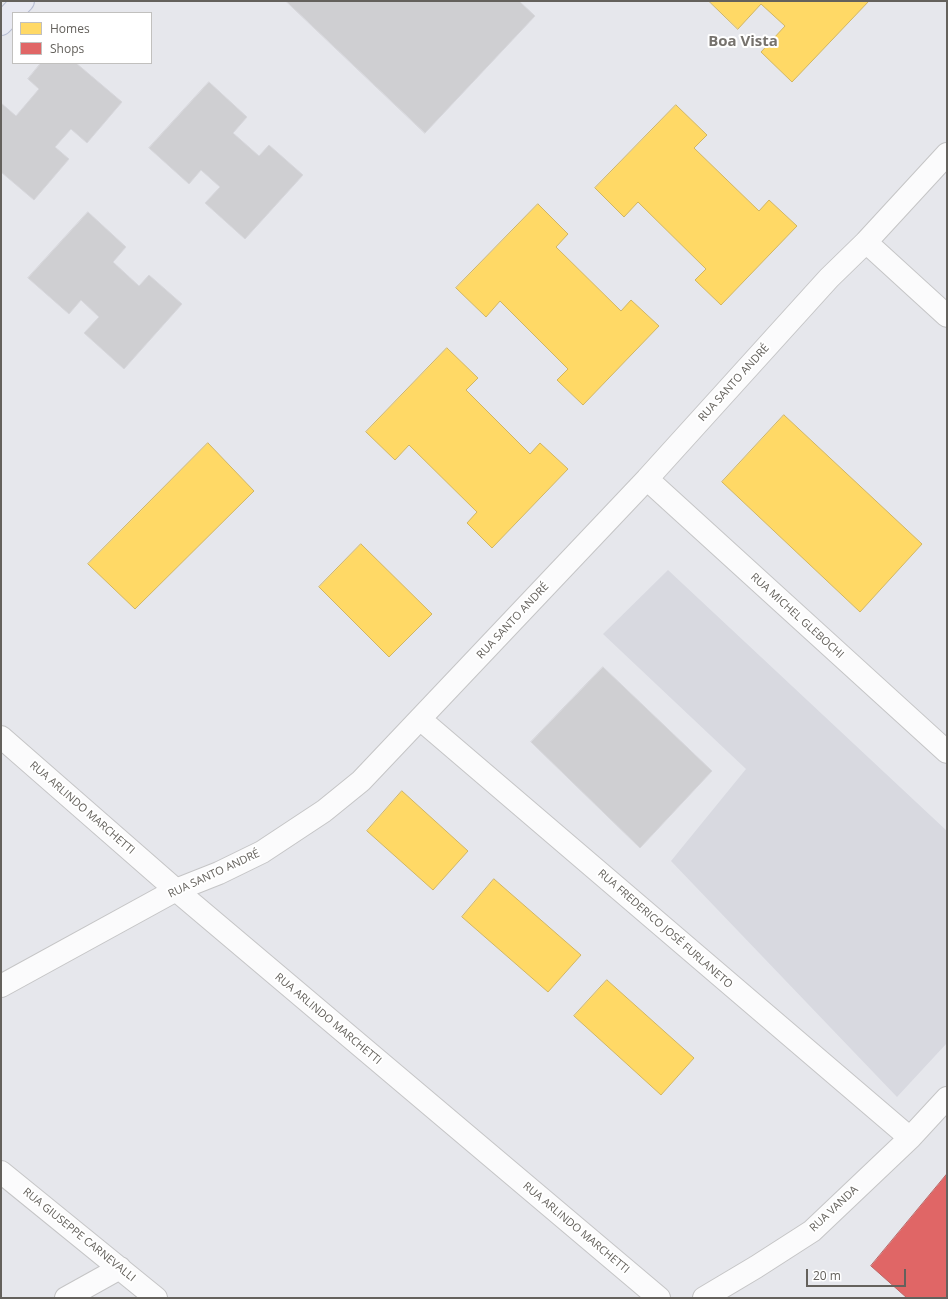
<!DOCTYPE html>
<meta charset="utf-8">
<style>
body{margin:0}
#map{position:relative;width:948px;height:1299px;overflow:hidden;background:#e6e7ec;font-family:"Open Sans",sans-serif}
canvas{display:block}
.frame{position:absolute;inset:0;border:2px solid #64615c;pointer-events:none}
.legend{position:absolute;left:12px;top:12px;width:140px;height:52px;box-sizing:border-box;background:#fff;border:1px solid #c1c0be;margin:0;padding:5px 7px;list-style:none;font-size:12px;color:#64615c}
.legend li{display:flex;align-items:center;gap:8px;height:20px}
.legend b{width:20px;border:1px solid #c1c0be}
.scale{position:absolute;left:806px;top:1269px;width:100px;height:18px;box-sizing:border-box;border:2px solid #64615c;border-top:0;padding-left:5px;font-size:12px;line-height:14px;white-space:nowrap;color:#64615c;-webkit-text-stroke:3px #fff;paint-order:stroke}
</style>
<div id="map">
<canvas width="948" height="1299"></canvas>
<div class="frame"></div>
<ul class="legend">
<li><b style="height:11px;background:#ffd966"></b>Homes</li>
<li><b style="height:11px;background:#e06666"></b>Shops</li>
</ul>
<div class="scale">20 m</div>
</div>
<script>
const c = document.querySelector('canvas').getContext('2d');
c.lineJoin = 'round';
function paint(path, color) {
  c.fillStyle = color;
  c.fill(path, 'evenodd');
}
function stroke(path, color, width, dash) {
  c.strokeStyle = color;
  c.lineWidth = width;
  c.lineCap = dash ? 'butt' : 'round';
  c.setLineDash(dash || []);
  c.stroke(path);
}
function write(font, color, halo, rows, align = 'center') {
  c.font = font + ' "Open Sans",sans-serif';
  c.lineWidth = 4;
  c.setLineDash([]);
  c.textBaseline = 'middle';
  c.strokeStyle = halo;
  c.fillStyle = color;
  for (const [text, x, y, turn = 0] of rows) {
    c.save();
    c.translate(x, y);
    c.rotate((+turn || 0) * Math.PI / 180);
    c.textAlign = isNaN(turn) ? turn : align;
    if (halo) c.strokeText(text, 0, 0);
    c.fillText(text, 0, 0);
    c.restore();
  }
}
const education = new Path2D(`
 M668,570L947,831V1043L897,1097L671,861L746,769L603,634Z`);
const homes = new Path2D(`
 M709,1H869L792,82L761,52L785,26L761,4L738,29Z
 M676,105L707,135L694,148L759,211L769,200L797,226L721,305L695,280L706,269L638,202L624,217L595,188Z
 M538,204L568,234L556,247L621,311L631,300L659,326L583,405L557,380L568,369L500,301L486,317L456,288Z
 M447,348L478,378L466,390L530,454L540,443L568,469L492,548L467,523L477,512L409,445L395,460L366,432Z
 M784,415L922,544L860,612L722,482Z
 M208,443L254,491L135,609L88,564Z
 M361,544L432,614L389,657L319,587Z
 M402,791L468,851L433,890L367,831Z
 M494,879L581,955L548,992L462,917Z
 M607,980L694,1058L661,1095L574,1016Z`);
const shops = new Path2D(`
 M947,1174V1298H907L871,1266Z`);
const building = new Path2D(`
 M286,1H519L535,16L425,133Z
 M41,63H76L122,102L87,143L71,129L55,147L69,159L34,200L1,172V103L16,116L39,89L28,79Z
 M209,82L247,117L233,133L259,156L269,145L303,175L245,239L205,203L220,187L201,170L189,184L149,148Z
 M88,212L126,247L113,262L139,286L149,275L182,304L124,369L84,333L99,317L81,300L69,314L28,278Z
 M603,667L712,771L640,848L531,742Z`);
const minor = new Path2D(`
 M866,242L947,316
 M647,479L947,752
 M420,719L910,1138
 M1,986L176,890L219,873L262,852L324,811L361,781L647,479L829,278L866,242L947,154
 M1,1172L156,1298
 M66,1298L120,1268
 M704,1298L756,1267L812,1231L910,1138L947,1098`);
const tertiary = new Path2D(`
 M1,737L176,890L659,1298`);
const primary = new Path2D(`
 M1,24L23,1`);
const streetNames = [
 ["RUA SANTO ANDRÉ",734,383,-48],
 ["RUA MICHEL GLEBOCHI",797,616,42],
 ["RUA SANTO ANDRÉ",513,621,-47],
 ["RUA ARLINDO MARCHETTI",82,808,41],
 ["RUA SANTO ANDRÉ",214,874,-25],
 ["RUA FREDERICO JOSÉ FURLANETO",665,929,41],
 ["RUA ARLINDO MARCHETTI",328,1019,40],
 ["RUA VANDA",834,1209,-43],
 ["RUA ARLINDO MARCHETTI",576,1228,40],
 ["RUA GIUSEPPE CARNEVALLI",79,1235,39]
];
const districtNames = [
 ["Boa Vista",743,42]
];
paint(education, '#d8d9e0');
paint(homes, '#ffd966');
stroke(homes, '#d0b563', 1);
paint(shops, '#e06666');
stroke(shops, '#bb6463', 1);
paint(building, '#cfcfd2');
stroke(building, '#d6d6db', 1);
stroke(minor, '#c5c5c6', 24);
stroke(tertiary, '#c5c5c6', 24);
stroke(primary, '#b6bcd2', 24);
stroke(minor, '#fbfbfc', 22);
stroke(tertiary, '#fbfbfc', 22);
stroke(primary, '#e8e9f2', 22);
write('11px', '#64615c', '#fff', streetNames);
write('bold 15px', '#76726d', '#fff', districtNames);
</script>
